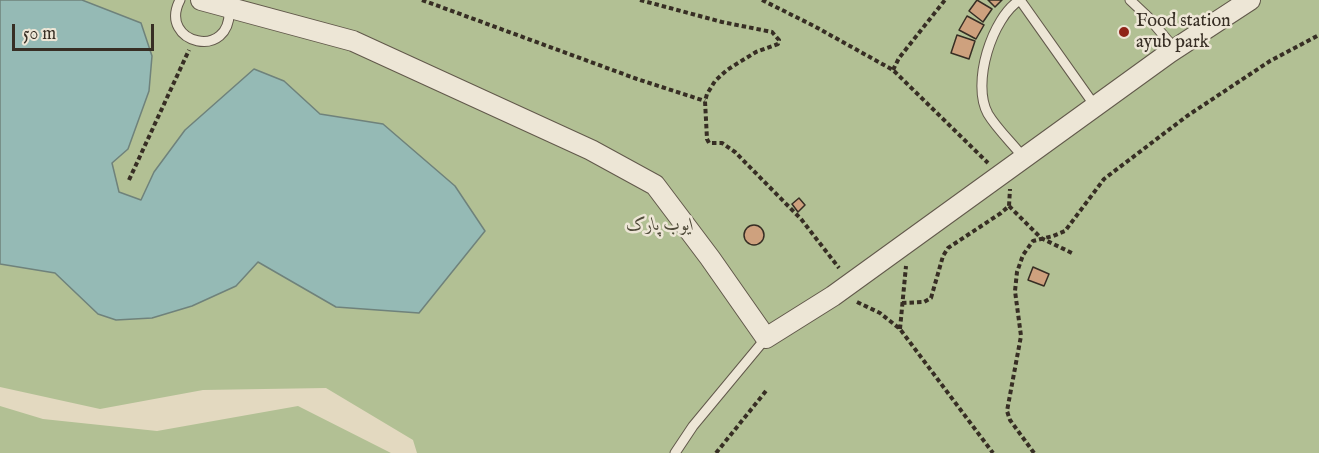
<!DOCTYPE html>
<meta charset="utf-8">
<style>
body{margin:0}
#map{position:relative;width:1319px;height:453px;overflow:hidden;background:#e3d9c0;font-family:"IM FELL English",serif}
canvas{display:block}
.scale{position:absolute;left:12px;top:24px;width:142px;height:27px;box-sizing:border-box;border:3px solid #372e24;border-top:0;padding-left:8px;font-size:18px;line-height:21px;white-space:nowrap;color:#372e24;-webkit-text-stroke:4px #ede6d6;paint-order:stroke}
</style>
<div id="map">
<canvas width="1319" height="453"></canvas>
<div class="scale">50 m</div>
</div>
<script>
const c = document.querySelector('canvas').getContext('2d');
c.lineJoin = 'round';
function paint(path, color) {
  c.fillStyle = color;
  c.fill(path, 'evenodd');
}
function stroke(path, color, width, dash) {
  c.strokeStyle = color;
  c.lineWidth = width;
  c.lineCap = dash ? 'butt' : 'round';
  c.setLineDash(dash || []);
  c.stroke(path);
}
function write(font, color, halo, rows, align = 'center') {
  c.font = font + ' "IM FELL English",Amiri,serif';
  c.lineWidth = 5;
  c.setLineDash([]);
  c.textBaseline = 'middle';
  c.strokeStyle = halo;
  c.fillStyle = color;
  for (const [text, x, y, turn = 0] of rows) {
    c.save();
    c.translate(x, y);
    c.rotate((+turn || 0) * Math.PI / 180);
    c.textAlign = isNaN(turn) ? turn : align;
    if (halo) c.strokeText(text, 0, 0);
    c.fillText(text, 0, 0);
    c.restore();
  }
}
const green = new Path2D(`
 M0,0H1319V453H417L413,440L326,388L203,390L100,409L0,387Z
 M0,406L43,419L157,431L298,406L391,453H0Z`);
const water = new Path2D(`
 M0,0H82L141,23L152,56L149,91L128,149L112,163L119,192L141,200L154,172L185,130L254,69L284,81L320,114L383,124L455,186L485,231L419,313L336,307L258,262L236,286L192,306L152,318L116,320L98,314L55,273L0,264Z`);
const building = new Path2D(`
 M977,0L992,9L983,22L969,11Z
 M988,0H1002L995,7Z
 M967,16L984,25L976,39L959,30Z
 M957,35L975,41L969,59L951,53Z
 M799,198L805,205L798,212L792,204Z
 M744 235a10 10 0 1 1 20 0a10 10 0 1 1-20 0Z
 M1033,267L1049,274L1044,286L1028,280Z`);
const path = new Path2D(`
 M422,0L637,79L705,101
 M640,0L722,22L772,32L779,40L778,44L756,52L738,63L727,70L715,81L707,94L705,101L707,139L709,143H722L735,152L801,219L839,268
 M762,0L814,26L893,70L988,163
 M893,70L899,58L945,0
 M129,180L189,50
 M1009,206L1041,238L1074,254
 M857,302L880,313L900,329L993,453
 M902,303L924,302L931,298L943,256L948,248L1001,213L1009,206L1010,189
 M900,329L906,266
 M716,453L766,391
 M1034,453L1010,420L1007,411L1021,336L1015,291L1017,272L1023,255L1033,241L1053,236L1065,231L1104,179L1187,116L1270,61L1319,35`);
const lane = new Path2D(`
 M180,0C157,44 233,62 229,8
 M1020,0C992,17 971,84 988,114C997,129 1012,143 1023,157
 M1020,0L1095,106
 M1130,0L1148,17L1175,49
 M675,453L693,426L766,338`);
const street = new Path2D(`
 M201,0L353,41L591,150L655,185L710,258L766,338L833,296L1169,53L1250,0`);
const markers = [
 [1124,32,6,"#8f2418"]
];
const poiNames = [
 ["Food station",1136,22],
 ["ayub park",1136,43]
];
const parkNames = [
 ["ایوب پارک",660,226]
];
paint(green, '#b2c094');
paint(water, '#95bab5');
stroke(water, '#6f827b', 1.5);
paint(building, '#cea17e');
stroke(building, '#372e24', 1.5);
stroke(lane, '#62594b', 11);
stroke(street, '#62594b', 22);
stroke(path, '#372e24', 4, [4.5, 3]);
stroke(lane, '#ede6d6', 9);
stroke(street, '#ede6d6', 20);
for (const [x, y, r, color] of markers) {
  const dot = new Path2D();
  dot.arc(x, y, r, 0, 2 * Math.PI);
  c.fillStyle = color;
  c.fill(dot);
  stroke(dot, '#ede6d6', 2);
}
write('18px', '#372e24', '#ede6d6', poiNames, 'left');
write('italic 18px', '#504b3a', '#ede6d6', parkNames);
</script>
